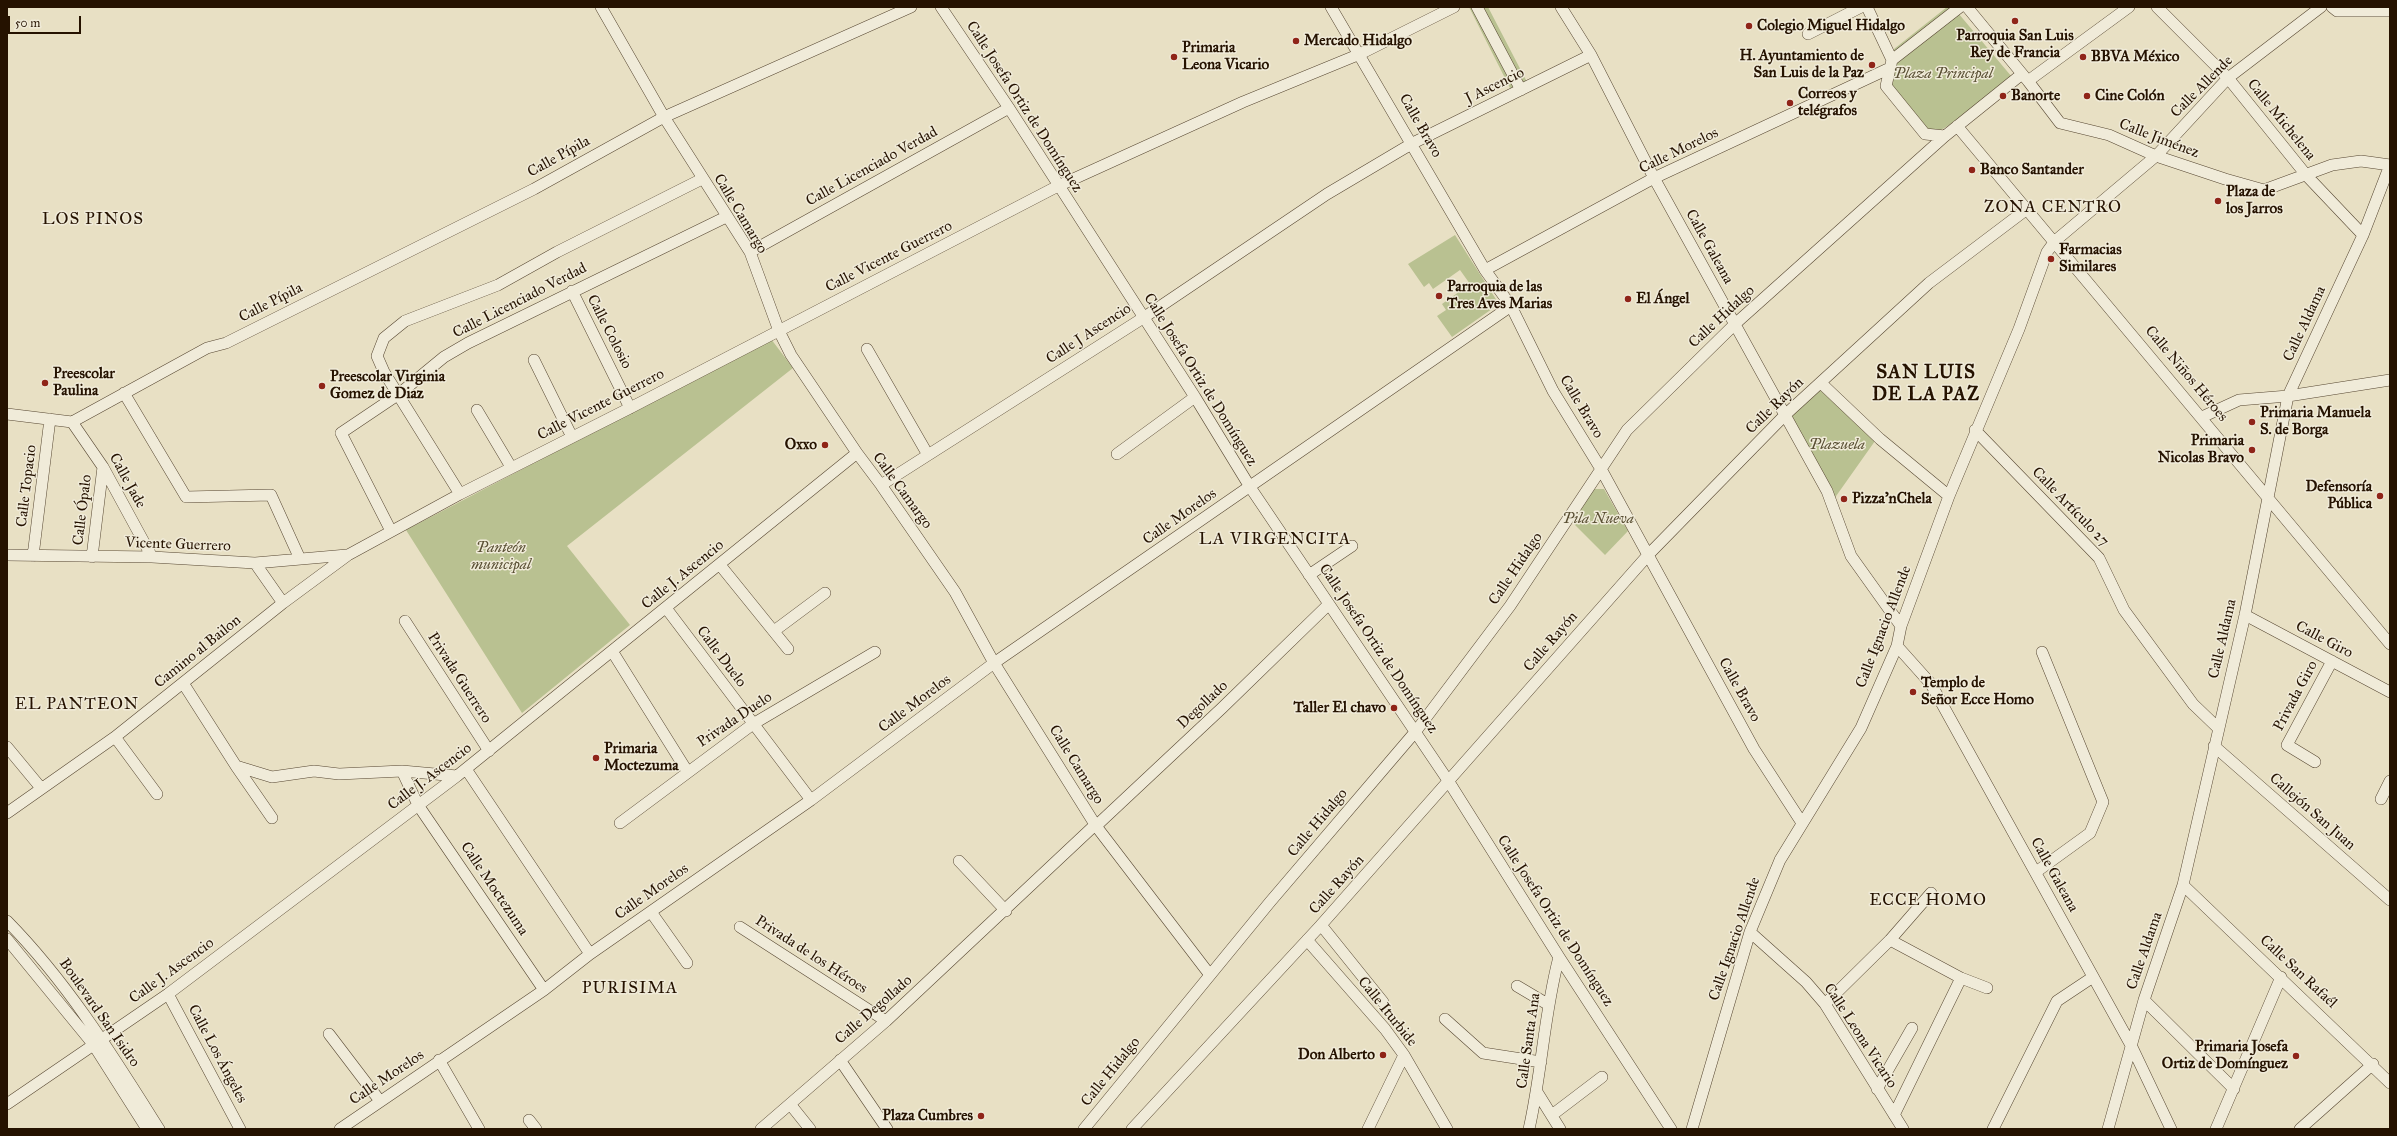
<!DOCTYPE html>
<meta charset="utf-8">
<style>
body{margin:0}
#map{position:relative;width:2397px;height:1136px;overflow:hidden;background:#e8e0c4;font-family:"IM FELL Great Primer",serif}
canvas{display:block}
.frame{position:absolute;inset:0;border:8px solid #251200;pointer-events:none}
.scale{position:absolute;left:8px;top:16px;width:73px;height:18px;box-sizing:border-box;border:2px solid #251200;border-top:0;padding-left:5px;font-size:12px;line-height:14px;white-space:nowrap;color:#251200;-webkit-text-stroke:3px #f0ebd9;paint-order:stroke}
</style>
<div id="map">
<canvas width="2397" height="1136"></canvas>
<div class="frame"></div>
<div class="scale">50 m</div>
</div>
<script>
const c = document.querySelector('canvas').getContext('2d');
c.lineJoin = 'round';
function paint(path, color) {
  c.fillStyle = color;
  c.fill(path, 'evenodd');
}
function stroke(path, color, width, dash) {
  c.strokeStyle = color;
  c.lineWidth = width;
  c.lineCap = dash ? 'butt' : 'round';
  c.setLineDash(dash || []);
  c.stroke(path);
}
function write(font, color, halo, rows, align = 'center') {
  c.font = font + ' "IM FELL Great Primer",serif';
  c.lineWidth = 3;
  c.setLineDash([]);
  c.textBaseline = 'middle';
  c.strokeStyle = halo;
  c.fillStyle = color;
  for (const [text, x, y, turn = 0] of rows) {
    c.save();
    c.translate(x, y);
    c.rotate((+turn || 0) * Math.PI / 180);
    c.textAlign = isNaN(turn) ? turn : align;
    if (halo) c.strokeText(text, 0, 0);
    c.fillText(text, 0, 0);
    c.restore();
  }
}
const green = new Path2D(`
 M1469,7H1488L1527,82L1511,90Z
 M1947,7H1953L2017,83L1941,130L1924,129L1889,86L1895,65L1894,49Z
 M1455,235L1499,304L1452,337L1437,316L1446,310L1442,304L1470,284L1460,270L1433,289L1429,283L1424,287L1408,264Z
 M771,339L793,368L567,546L630,625L522,713L406,530Z
 M1819,389L1875,441L1834,499L1788,415Z
 M1594,489H1604L1628,531L1605,555L1571,521Z`);
const minor = new Path2D(`
 M601,7L664,117L750,252L779,331L791,355L857,453L881,485L955,592L994,663L1096,826L1210,975
 M941,7L1009,108L1195,397L1250,487L1449,782L1559,957L1671,1129
 M1331,7L1485,270L1511,306L1553,391L1601,469L1754,749L1802,823
 M1477,7L1521,90
 M1561,7L1591,55L1654,178L1827,491L1851,556L1901,626
 M1867,7L1892,60L1886,86L1925,134L1945,136
 M1967,7L2028,81L2060,123L2109,135L2156,156L2225,179L2264,190L2332,165L2361,161L2390,165
 M2157,7L2228,78L2307,176L2363,235
 M2332,7L2337,11H2390
 M1808,34L1861,7
 M1892,60L1960,7
 M2028,81L2129,7
 M1957,126L2390,644
 M750,252L1009,108
 M1485,270L1654,178L1890,68
 M572,291L630,408
 M867,349L928,455
 M534,360L572,437
 M1821,383L1880,439L1949,496
 M124,393L186,497L271,495L300,559
 M477,410L511,467
 M7,414L72,422L207,348L226,343L534,189L664,117L911,7
 M2202,417L2239,400L2288,396L2390,380
 M72,422L103,467L152,557
 M1975,430L2099,558L2124,610L2193,704L2218,728
 M1117,454L1195,397
 M881,485L1143,318L1327,194L1413,143L1591,55
 M460,494L384,372L377,356L384,338L405,321L498,285L557,252L702,179
 M391,531L341,433L399,394L444,357L468,343L726,217
 M7,555L152,557L255,563L347,555
 M33,556L50,419
 M92,557L103,467
 M255,563L283,603
 M720,565L788,649
 M1309,575L1352,546
 M666,608L811,800
 M2245,615L2390,692
 M405,621L489,751
 M774,631L825,593
 M1897,646L1931,684L2132,1047L2171,1129
 M612,651L687,771
 M183,683L236,766L272,818
 M115,737L157,794
 M2214,746L2390,900
 M7,747L41,788
 M2315,762L2287,745L2332,661
 M236,766L272,777L314,771L339,774L402,771L457,776
 M466,769L590,954
 M402,771L418,805L544,990
 M2381,799L2390,781
 M7,813L115,737L283,603L348,555L460,494L630,408L1058,186L1243,102L1360,54L1454,7
 M620,823L753,724L875,652
 M1096,826L1222,708L1329,604
 M959,861L1006,911
 M2036,872L2090,833L2103,802L2042,652
 M2183,885L2390,1083
 M651,912L687,963
 M7,921C68,983 113,1056 159,1129
 M1321,925L1383,1002
 M740,927L886,1021
 M1750,932L1806,982L1825,1004L1903,1129
 M7,939L93,1044L147,1129
 M1307,940L1385,1029L1404,1055L1447,1129
 M1890,940L1961,978L1987,988
 M1517,986L1549,1005
 M168,994L240,1129
 M2144,1000L2234,1089
 M1825,1004L1890,940L1931,893
 M1445,1019L1483,1053L1541,1062
 M329,1034L380,1101
 M439,1060L479,1129
 M840,1060L887,1129
 M1877,1089L1912,1028
 M1537,1092L1560,1129
 M7,1104L168,994L457,776L857,453
 M790,1104L810,1129
 M1552,1115L1602,1077
 M1894,1115L1961,978
 M529,1120L536,1129
 M340,1129L544,990L590,954L811,800L994,663L1511,306
 M761,1129L886,1021L1096,824
 M1084,1129L1270,902L1416,731L1510,606L1627,430L1735,324L1945,136L2022,74
 M1132,1129L1321,925L1649,554L1785,415L1929,283L2027,209
 M1368,1129L1404,1055
 M1529,1129C1542,1072 1544,1013 1559,957
 M1692,1129L1750,932L1780,860L1861,728L1897,646L1901,626L1949,496L2019,329L2047,252L2055,241L2156,156L2228,78L2321,7
 M1993,1129L2057,1001L2093,977
 M2108,1129L2144,1000L2183,885L2245,615L2288,396L2363,235L2390,165
 M2216,1129L2281,977
 M2300,1129L2373,1064`);
const markers = [
 [2015,21,4,"#8f2418"],
 [1749,26,4,"#8f2418"],
 [1296,41,4,"#8f2418"],
 [1174,57,4,"#8f2418"],
 [2083,57,4,"#8f2418"],
 [1872,65,4,"#8f2418"],
 [2003,96,4,"#8f2418"],
 [2087,96,4,"#8f2418"],
 [1790,103,4,"#8f2418"],
 [1972,170,4,"#8f2418"],
 [2218,201,4,"#8f2418"],
 [2051,259,4,"#8f2418"],
 [1439,296,4,"#8f2418"],
 [1628,299,4,"#8f2418"],
 [45,383,4,"#8f2418"],
 [322,386,4,"#8f2418"],
 [2252,422,4,"#8f2418"],
 [825,445,4,"#8f2418"],
 [2252,450,4,"#8f2418"],
 [2380,496,4,"#8f2418"],
 [1844,499,4,"#8f2418"],
 [1913,692,4,"#8f2418"],
 [1394,708,4,"#8f2418"],
 [596,758,4,"#8f2418"],
 [1383,1055,4,"#8f2418"],
 [2296,1056,4,"#8f2418"],
 [981,1116,4,"#8f2418"]
];
const poiNames = [
 ["Colegio Miguel Hidalgo",1757,26],
 ["Parroquia San Luis",2015,36,"center"],
 ["Rey de Francia",2015,53,"center"],
 ["Mercado Hidalgo",1304,41],
 ["Primaria",1182,48],
 ["Leona Vicario",1182,65],
 ["H. Ayuntamiento de",1864,56,"right"],
 ["San Luis de la Paz",1864,73,"right"],
 ["BBVA México",2091,57],
 ["Correos y",1798,94],
 ["telégrafos",1798,111],
 ["Banorte",2011,96],
 ["Cine Colón",2095,96],
 ["Banco Santander",1980,170],
 ["Plaza de",2226,192],
 ["los Jarros",2226,209],
 ["Farmacias",2059,250],
 ["Similares",2059,267],
 ["Parroquia de las",1447,287],
 ["Tres Aves Marias",1447,304],
 ["El Ángel",1636,299],
 ["Preescolar",53,374],
 ["Paulina",53,391],
 ["Preescolar Virginia",330,377],
 ["Gomez de Diaz",330,394],
 ["Primaria Manuela",2260,413],
 ["S. de Borga",2260,430],
 ["Primaria",2244,441,"right"],
 ["Nicolas Bravo",2244,458,"right"],
 ["Oxxo",817,445,"right"],
 ["Defensoría",2372,487,"right"],
 ["Pública",2372,504,"right"],
 ["Pizza'nChela",1852,499],
 ["Templo de",1921,683],
 ["Señor Ecce Homo",1921,700],
 ["Taller El chavo",1386,708,"right"],
 ["Primaria",604,749],
 ["Moctezuma",604,766],
 ["Primaria Josefa",2288,1047,"right"],
 ["Ortiz de Domínguez",2288,1064,"right"],
 ["Don Alberto",1375,1055,"right"],
 ["Plaza Cumbres",973,1116,"right"]
];
const parkNames = [
 ["Plaza Principal",1943,74],
 ["Plazuela",1837,445],
 ["Pila Nueva",1598,519],
 ["Panteón",501,548],
 ["municipal",501,565]
];
const streetNames = [
 ["J Ascencio",1495,86,-26],
 ["Calle Allende",2202,87,-45],
 ["Calle Josefa Ortiz de Domínguez",1024,107,57],
 ["Calle Michelena",2281,120,51],
 ["Calle Bravo",1420,126,60],
 ["Calle Jiménez",2159,139,21],
 ["Calle Morelos",1679,151,-26],
 ["Calle Pípila",559,157,-29],
 ["Calle Licenciado Verdad",872,167,-29],
 ["Calle Camargo",740,214,59],
 ["Calle Galeana",1709,247,61],
 ["Calle Vicente Guerrero",889,257,-27],
 ["Calle Licenciado Verdad",520,301,-27],
 ["Calle Pípila",271,303,-27],
 ["Calle Hidalgo",1722,317,-43],
 ["Calle Aldama",2305,324,-65],
 ["Calle Colosio",609,332,63],
 ["Calle J Ascencio",1089,334,-33],
 ["Calle Niños Héroes",2186,374,50],
 ["Calle Josefa Ortiz de Domínguez",1200,380,58],
 ["Calle Vicente Guerrero",601,405,-27],
 ["Calle Rayón",1775,406,-44],
 ["Calle Bravo",1581,407,59],
 ["Calle Jade",127,481,61],
 ["Calle Topacio",27,486,-83],
 ["Calle Camargo",902,491,54],
 ["Calle Artículo 27",2070,507,46],
 ["Calle Ópalo",83,510,-83],
 ["Calle Morelos",1180,517,-35],
 ["Vicente Guerrero",178,545,2],
 ["Calle Hidalgo",1516,569,-56],
 ["Calle J. Ascencio",683,575,-39],
 ["Calle Ignacio Allende",1884,627,-69],
 ["Calle Aldama",2223,639,-77],
 ["Calle Giro",2324,640,28],
 ["Calle Rayón",1551,642,-49],
 ["Calle Josefa Ortiz de Domínguez",1378,649,56],
 ["Camino al Bailon",198,652,-39],
 ["Calle Duelo",721,657,53],
 ["Privada Guerrero",459,678,57],
 ["Calle Bravo",1739,690,61],
 ["Privada Giro",2296,696,-62],
 ["Calle Morelos",915,704,-37],
 ["Degollado",1203,705,-43],
 ["Privada Duelo",735,720,-34],
 ["Calle Camargo",1076,765,58],
 ["Calle J. Ascencio",430,777,-37],
 ["Callejón San Juan",2312,812,41],
 ["Calle Hidalgo",1318,823,-50],
 ["Calle Galeana",2054,875,61],
 ["Calle Rayón",1337,885,-48],
 ["Calle Moctezuma",494,889,56],
 ["Calle Morelos",652,892,-35],
 ["Calle Josefa Ortiz de Domínguez",1555,921,57],
 ["Calle Ignacio Allende",1735,939,-71],
 ["Calle Aldama",2145,951,-71],
 ["Privada de los Héroes",811,955,33],
 ["Calle J. Ascencio",172,971,-36],
 ["Calle San Rafaél",2298,972,43],
 ["Calle Degollado",874,1010,-41],
 ["Calle Iturbide",1387,1012,51],
 ["Boulevard San Isidro",99,1013,55],
 ["Calle Leona Vicario",1860,1036,57],
 ["Calle Santa Ana",1529,1041,-82],
 ["Calle Los Ángeles",217,1054,62],
 ["Calle Hidalgo",1111,1072,-51],
 ["Calle Morelos",387,1078,-34]
];
const quarterNames = [
 ["ZONA CENTRO",2053,208],
 ["LOS PINOS",93,220],
 ["LA VIRGENCITA",1275,540],
 ["EL PANTEON",77,705],
 ["ECCE HOMO",1928,901],
 ["PURISIMA",630,989]
];
const districtNames = [
 ["SAN LUIS",1926,373],
 ["DE LA PAZ",1926,395]
];
paint(green, '#b9c191');
stroke(minor, '#564631', 12);
stroke(minor, '#f0ebd9', 11);
for (const [x, y, r, color] of markers) {
  const dot = new Path2D();
  dot.arc(x, y, r, 0, 2 * Math.PI);
  c.fillStyle = color;
  c.fill(dot);
  stroke(dot, '#f0ebd9', 1.5);
}
write('bold 15px', '#251200', '#f0ebd9', poiNames, 'left');
write('italic 15px', '#594f33', '#f0ebd9', parkNames);
write('15px', '#251200', '#f0ebd9', streetNames);
c.letterSpacing = '1px';
write('17px', '#251200', '#f0ebd9', quarterNames);
c.letterSpacing = '0px';
c.letterSpacing = '1px';
write('bold 19px', '#251200', '#f0ebd9', districtNames);
c.letterSpacing = '0px';
</script>
